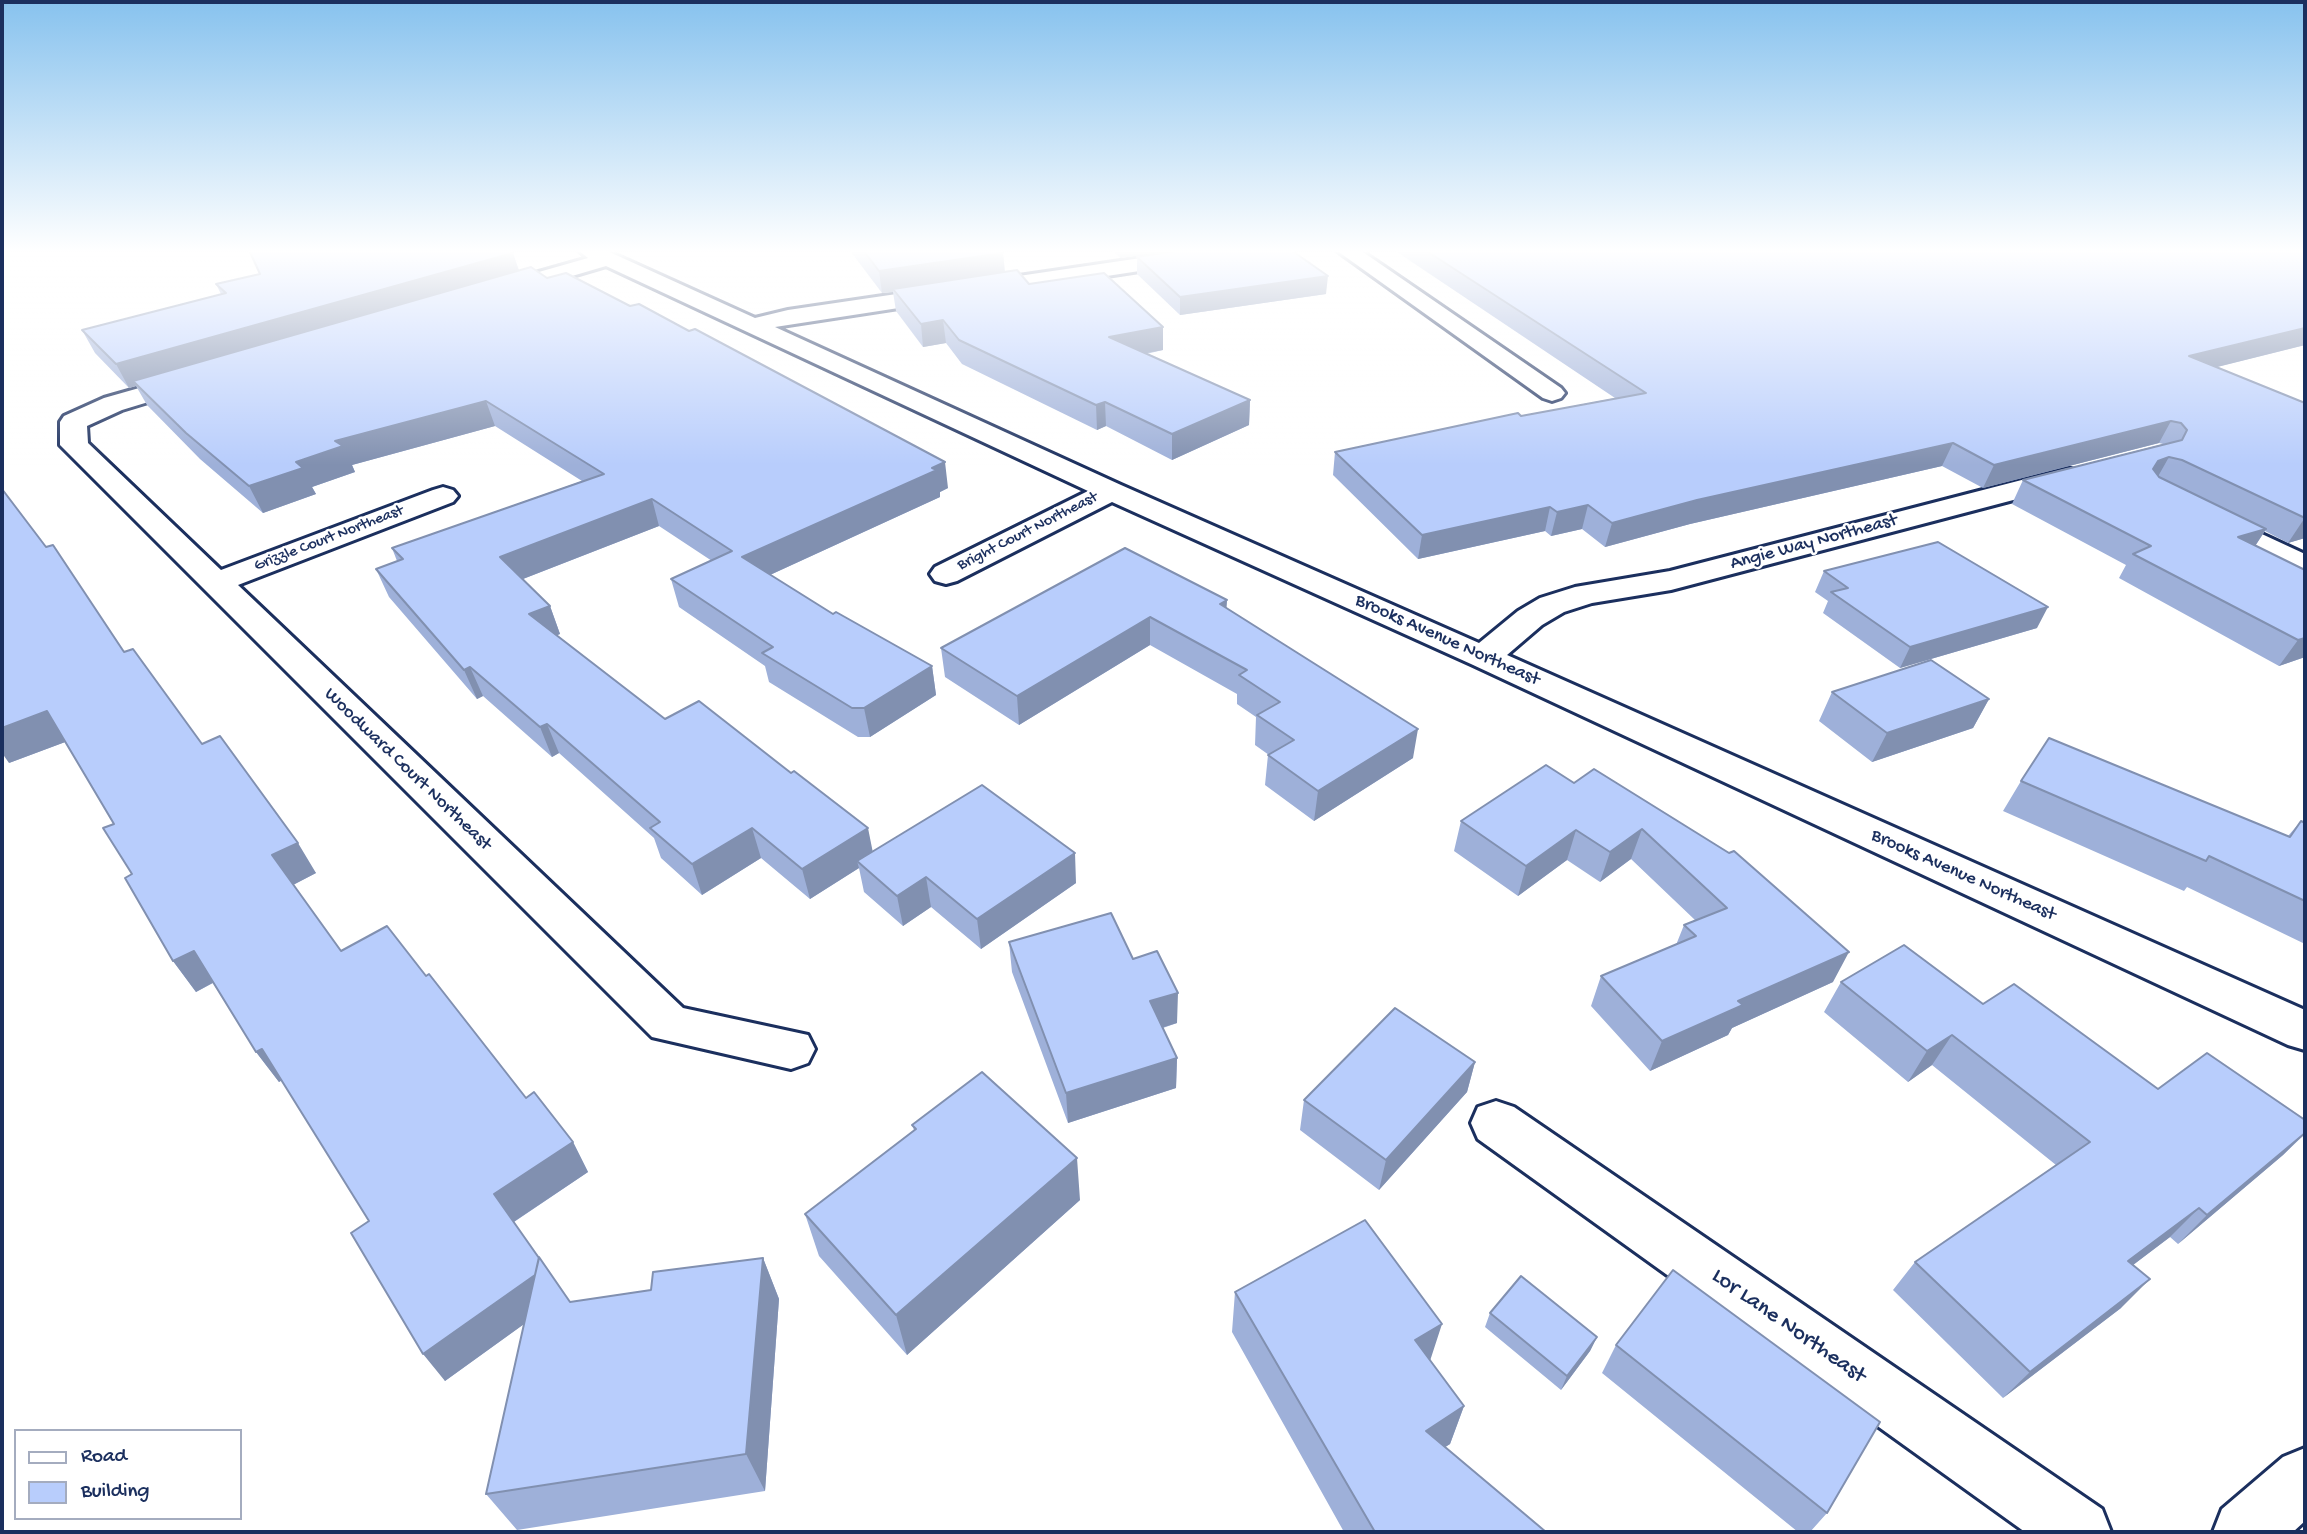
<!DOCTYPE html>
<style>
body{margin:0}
#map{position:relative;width:2307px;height:1534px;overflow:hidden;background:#fff;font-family:"Gochi Hand",sans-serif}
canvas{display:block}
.frame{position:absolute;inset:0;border:4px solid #1b2f5e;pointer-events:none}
.legend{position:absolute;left:14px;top:1429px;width:228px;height:91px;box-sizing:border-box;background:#fff;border:2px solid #a4acbf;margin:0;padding:9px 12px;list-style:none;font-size:21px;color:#1b2f5e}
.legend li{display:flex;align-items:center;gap:14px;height:35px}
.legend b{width:35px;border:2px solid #a4acbf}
</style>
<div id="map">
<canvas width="2307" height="1534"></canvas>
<div class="frame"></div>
<ul class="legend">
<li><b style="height:9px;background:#fff"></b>Road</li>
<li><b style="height:19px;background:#b8cdfc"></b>Building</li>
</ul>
</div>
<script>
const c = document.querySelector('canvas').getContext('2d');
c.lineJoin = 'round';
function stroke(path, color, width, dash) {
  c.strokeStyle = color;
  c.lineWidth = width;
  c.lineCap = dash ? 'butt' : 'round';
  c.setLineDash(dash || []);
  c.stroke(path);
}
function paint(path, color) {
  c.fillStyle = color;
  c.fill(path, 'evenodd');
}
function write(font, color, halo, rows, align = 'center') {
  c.font = font + ' "Gochi Hand",sans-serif';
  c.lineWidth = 5;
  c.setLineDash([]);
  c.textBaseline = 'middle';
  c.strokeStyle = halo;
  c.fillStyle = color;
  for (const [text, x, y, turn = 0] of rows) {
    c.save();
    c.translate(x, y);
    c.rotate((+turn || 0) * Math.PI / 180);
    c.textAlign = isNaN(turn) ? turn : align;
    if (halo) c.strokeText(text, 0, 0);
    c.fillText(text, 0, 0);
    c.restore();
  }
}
const minor = new Path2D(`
 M578,250H605L755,318L788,310L1195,250H1247L1244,254L1237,256L775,327L1121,485L1479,643L1518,611L1540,598L1575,587L1670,571L2068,468L2078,471L2082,477L2078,483L1671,590L1592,603L1564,612L1542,625L1507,655L2305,1010V1050L2288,1045L1471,664L1112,502L957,581L946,584L935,581L930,574L935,567L1088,491L606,266L494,299L486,297L483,292L486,287L588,258Z
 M1336,250H1360L1561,388L1565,393L1561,398L1552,401L1543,398Z
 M192,373L201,376L205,381L201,386L122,410L87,426L88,443L221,570L433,490L443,487L453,490L458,496L453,502L238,585L683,1008L808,1035L815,1049L808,1063L791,1069L652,1037L60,445V422L64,416L104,398Z
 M2210,510L2305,554V575L2294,573L2199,525L2195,519L2199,513Z
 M1496,1101L1514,1107L2102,1509L2111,1532H2025L1478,1139L1471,1123L1478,1107Z
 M2305,1448V1521L2293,1532H2213L2222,1509L2283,1457Z`);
const wall = new Path2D(`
 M850,250H1000L1003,253L1005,272L1029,284L1163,327V350L1146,354L1250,400L1249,425L1172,460L1106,426L1097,430L962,364L946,343L923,347L896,311L893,292L882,293L851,252Z
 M1112,250H1177L1120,258Z
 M1394,250H2305V345L2217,367L2305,403V538L2288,543L2265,531L2255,546L2305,657L2279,666L2119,578L2126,565L2012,504L2023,480L2163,444L2159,443L1983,488L1942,466L1690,524L1605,547L1582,529L1551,536L1545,531L1418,559L1333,475L1335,452L1615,398Z
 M513,253L519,270L547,278L948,488L940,492V497L770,575L833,614L932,666L936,695L870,737H858L769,682L765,666L679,607L671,579L712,561L659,526L523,579L550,606L560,634L557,635L665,719L873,852L1076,883L981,949L931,907L903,926L864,892L859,868L810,899L761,858L702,895L661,858L654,838L559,753L552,757L483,696L477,699L389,597L376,569L397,561L392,548L582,481L495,426L352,465L355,472L312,487L316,494L263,513L200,459L147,405L136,386L129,388L95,353L82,330L221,294L216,284Z
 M1137,257L1326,294L1180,315L1137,274Z
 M1824,571L2037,628L1900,668L1823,613L1828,601L1815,592Z
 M1227,600L1226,608L1413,758L1314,821L1265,785L1268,755H1269L1255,745L1256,717L1237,704V694L1150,645L1019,725L945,677L941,648Z
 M124,652L202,744L316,873L293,885L341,951L426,976L526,1098L573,1142L588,1172L514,1222L570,1302L651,1290L763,1258L779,1299L765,1491L517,1530L486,1494L524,1324L445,1381L369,1221L282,1080L279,1082L256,1052L213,983L196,992L173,961L132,874L114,824L65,742L9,763Z
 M1832,692L1989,699L1973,728L1872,762L1819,721Z
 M1594,769L1833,982L1732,1028L1728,1035L1650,1071L1591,1006L1601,976L1676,945L1684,925L1695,920L1631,859L1600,882L1567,860L1518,896L1454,851L1461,821L1574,783Z
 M2021,781L2288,836L2301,821L2305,823V944L2187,887L2184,891L2003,811Z
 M1009,942L1133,959L1177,1023L1163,1028L1177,1058L1176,1088L1068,1123L1012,972Z
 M1841,982L1983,1004L2158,1089L2305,1120V1134L2283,1155L2178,1244L2170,1237L2133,1265L2121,1308L2003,1398L1893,1290L1915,1262L2056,1165L1932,1065L1908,1082L1824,1012Z
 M1475,1062L1467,1092L1379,1190L1300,1130L1304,1100Z
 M912,1125L1080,1200L907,1355L819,1256L805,1214L914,1130Z
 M1235,1292L1430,1360L1464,1406L1450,1444L1445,1447L1546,1532H1344L1232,1332Z
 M1490,1313L1597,1337L1590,1351L1561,1390L1485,1327Z
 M1616,1345L1827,1513L1810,1532H1798L1602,1373Z`);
const shadedWall = new Path2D(`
 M1120,250H1177L1120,258Z
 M513,253L520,275L133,381L136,386L129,388L116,364Z
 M1003,253L1005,275L893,289V292L882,293L879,271Z
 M1328,276L1326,294L1180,315V297Z
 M943,320L946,343L923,347L921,324Z
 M1163,327V350L1109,360V337Z
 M2305,328V345L2177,377L2189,356Z
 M1250,400L1249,425L1172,460V434Z
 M486,401L495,426L352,465L355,472L312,487L316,494L263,513L249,486L335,441Z
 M1105,402L1106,426L1097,430L1096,405Z
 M2171,421L2159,443L1983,488L1994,465Z
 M1953,443L1942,466L1690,524L1605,547L1612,523L1697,500Z
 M2169,457L2156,480L2153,469L2158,461Z
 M945,462L948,488L940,492V497L748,585L742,557Z
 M652,499L659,526L510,584L500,557Z
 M1588,505L1582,529L1551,536L1557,512Z
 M1550,507L1545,531L1418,559L1422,535Z
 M2305,518V538L2288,543L2304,519Z
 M2266,529L2250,554L2238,537Z
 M1227,600L1225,629L1220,604Z
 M550,606L560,634L540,642L529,614Z
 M2048,607L2037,628L1900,668L1910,647Z
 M1150,617V645L1019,725L1017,696Z
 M2305,638V657L2279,666L2298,640Z
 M932,666L936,695L870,737L864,708Z
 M470,667L483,696L477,699L464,670Z
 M1989,699L1973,728L1872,762L1887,733Z
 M47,711L68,741L9,763L2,753V728Z
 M547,724L559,753L552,757L540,727Z
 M1418,729L1413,758L1314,821L1318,791Z
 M752,828L761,858L702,895L692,864Z
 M868,828L874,858L857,861L859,868L810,899L802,869Z
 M1642,829L1631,859L1600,882L1610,852Z
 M1576,830L1567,860L1518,896L1526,866Z
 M298,843L316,873L291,886L272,855Z
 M1075,853L1076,883L981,949L977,919Z
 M926,877L931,907L903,926L897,896Z
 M194,951L216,981L196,992L173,961Z
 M1849,952L1833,982L1732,1028L1728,1035L1650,1071L1662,1041L1738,1001Z
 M1178,993L1177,1023L1151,1031L1150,1001Z
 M1952,1035L1932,1065L1908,1082L1927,1051Z
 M262,1049L284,1079L279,1082L256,1052Z
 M1177,1058L1176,1088L1068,1123L1066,1093Z
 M1475,1062L1467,1092L1379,1190L1386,1160Z
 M2305,1133L2283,1155L2178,1244L2207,1215Z
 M573,1142L588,1172L512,1223L494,1194Z
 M1077,1158L1080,1200L907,1355L896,1315Z
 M2199,1208L2170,1237L2100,1290L2128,1261Z
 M763,1258L779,1299L765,1491L746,1454Z
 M545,1267L563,1296L445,1381L423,1354Z
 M2150,1279L2121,1308L2003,1398L2030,1372Z
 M1442,1324L1429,1364L1415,1340Z
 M1597,1337L1590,1351L1561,1390L1567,1376Z
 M1464,1406L1450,1444L1413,1468L1426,1431Z`);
const building = new Path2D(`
 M249,250H509L513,253L116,364L82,330L226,293L216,284L260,274Z
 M863,250H1000L1003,253L879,271Z
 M1181,250H1291L1328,276L1180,297L1137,257Z
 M1425,250H2305V328L2189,356L2305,403V518L2182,460L2169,457L2158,461L2153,469L2159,477L2266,529L2238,537L2305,570V638L2298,640L2133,554L2151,546L2023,480L2182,440L2187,430L2181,423L2171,421L1994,465L1953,443L1697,500L1612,523L1588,505L1557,512L1550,507L1422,535L1335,452L1518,413L1521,416L1646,393Z
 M531,267L547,278L566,273L630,306L639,304L689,331L695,329L945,462L932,468L937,470L742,557L833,614L836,612L932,666L864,708H852L762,653L773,647L671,579L732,551L652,499L500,557L550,606L529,614L665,719L699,701L791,773L794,771L868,828L802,869L752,828L692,864L650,828L660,822L547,724L540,727L470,667L464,670L376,569L403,559L392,548L604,474L486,401L335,441L343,446L296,462L303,468L249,486L186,433L133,381Z
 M1017,270L1029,284L1104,273L1163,327L1109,337L1250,400L1172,434L1105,402L1096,405L959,340L943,320L921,324L893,289Z
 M2,489L46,547L53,545L124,652L133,649L202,744L220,736L298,843L272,855L341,951L387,926L426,976L429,974L526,1098L534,1092L573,1142L494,1194L539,1258L535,1275L423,1354L351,1233L369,1221L262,1049L256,1052L194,951L173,961L125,878L132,874L103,828L114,824L47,711L2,728Z
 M1938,542L2048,607L1910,647L1831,592L1848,588L1824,571Z
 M1125,548L1227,600L1220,604L1418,729L1318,791L1268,755L1294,740L1257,715L1280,702L1239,675L1247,670L1150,617L1017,696L941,648Z
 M1931,660L1989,699L1887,733L1832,692Z
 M2049,738L2290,837L2301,821L2305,823V901L2209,856L2206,861L2021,781Z
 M1546,765L1574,783L1594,769L1729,853L1734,851L1849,952L1738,1001L1743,1005L1662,1041L1601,976L1696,936L1684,925L1727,908L1642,829L1610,852L1576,830L1526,866L1461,821Z
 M982,785L1075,853L977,919L926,877L897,896L857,861Z
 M1111,913L1133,959L1157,951L1178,993L1150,1001L1177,1058L1066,1093L1009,942Z
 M1904,945L1983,1004L2014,984L2158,1089L2207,1053L2305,1120V1133L2207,1215L2199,1208L2128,1261L2150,1279L2030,1372L1915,1262L2090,1142L1952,1035L1927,1051L1841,982Z
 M1395,1008L1475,1062L1386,1160L1304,1100Z
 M982,1072L1077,1158L896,1315L805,1214L916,1129L912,1125Z
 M1365,1220L1442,1324L1415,1340L1464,1406L1426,1431L1546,1532H1375L1235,1292Z
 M539,1257L570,1302L651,1290L653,1272L763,1258L746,1454L486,1494Z
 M1673,1270L1880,1422L1827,1513L1616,1345Z
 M1521,1276L1597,1337L1567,1376L1490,1313Z`);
const farStreetnames = [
 ["Bright Court Northeast",1028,532,-27],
 ["Grizzle Court Northeast",329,539,-21]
];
const streetNames = [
 ["Angie Way Northeast",1814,543,-15],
 ["Brooks Avenue Northeast",1447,641,24],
 ["Woodward Court Northeast",407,770,44],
 ["Brooks Avenue Northeast",1963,876,24]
];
const nearStreetnames = [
 ["Lor Lane Northeast",1788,1327,35]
];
stroke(minor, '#1b2f5e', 6);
paint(minor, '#fff');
paint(wall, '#9eb0d9');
paint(shadedWall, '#8190b0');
paint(building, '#b8cdfc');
stroke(building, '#8190b0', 2);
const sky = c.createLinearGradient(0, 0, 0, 465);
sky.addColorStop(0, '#87c2ee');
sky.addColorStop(0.54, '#fff');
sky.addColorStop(1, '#ffffff00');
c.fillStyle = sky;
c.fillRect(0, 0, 2307, 465);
write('16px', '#1b2f5e', '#fff', farStreetnames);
write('19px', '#1b2f5e', '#fff', streetNames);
write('23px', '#1b2f5e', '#fff', nearStreetnames);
</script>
